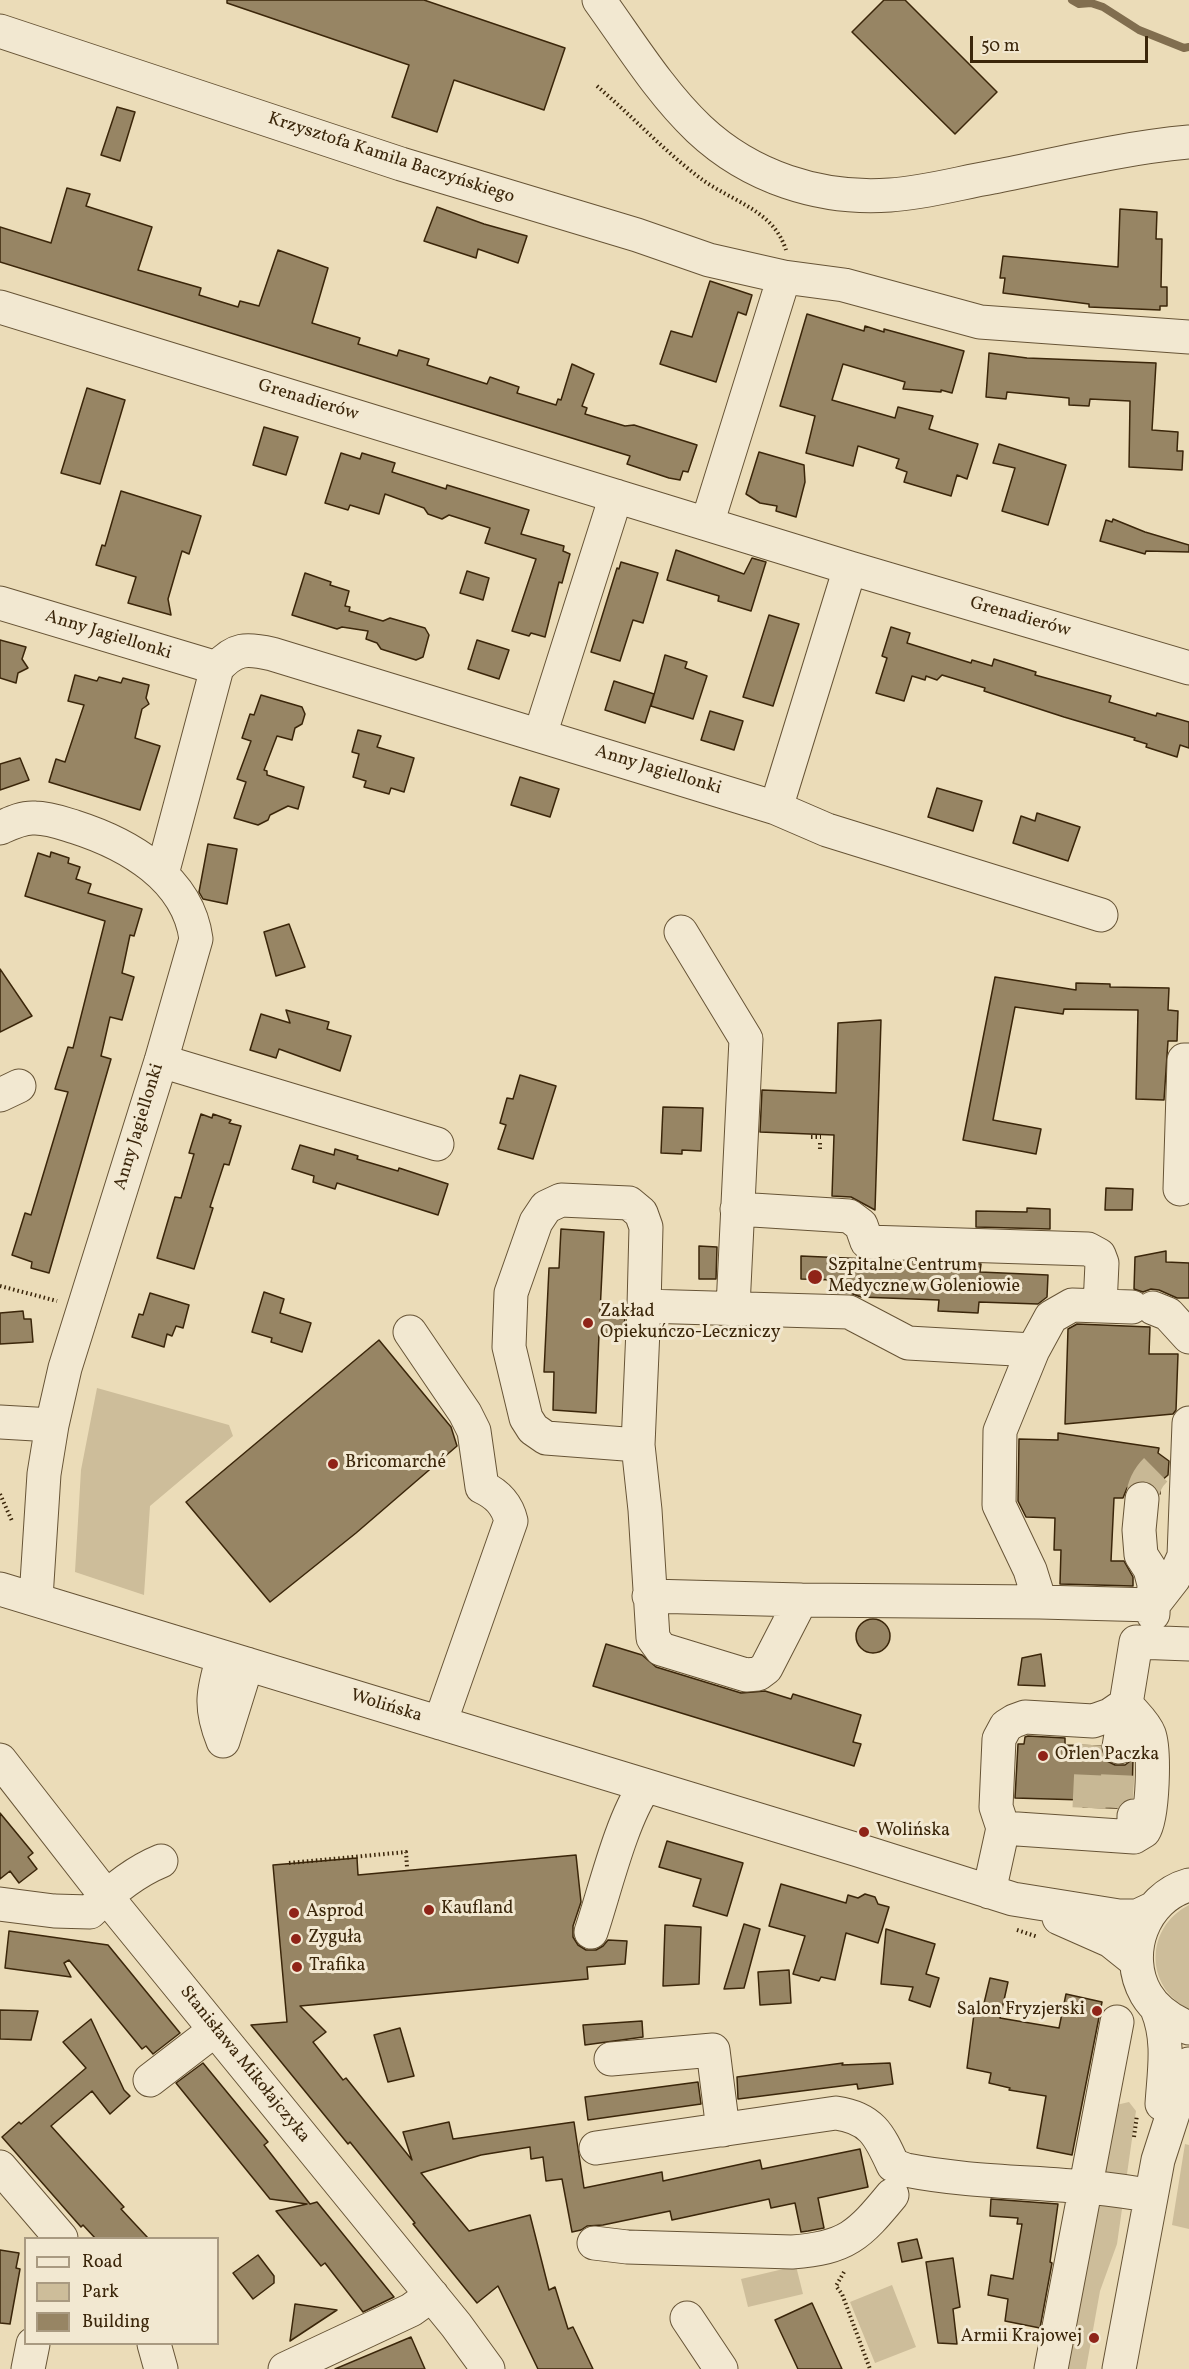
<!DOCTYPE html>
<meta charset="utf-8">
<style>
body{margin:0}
#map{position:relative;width:1189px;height:2369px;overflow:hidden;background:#ebdcb8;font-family:Vollkorn,serif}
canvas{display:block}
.legend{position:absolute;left:24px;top:2237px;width:195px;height:108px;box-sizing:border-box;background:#f2e8d1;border:2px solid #a99a81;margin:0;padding:8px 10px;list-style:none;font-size:18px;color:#3b260a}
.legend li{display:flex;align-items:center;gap:12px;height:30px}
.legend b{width:30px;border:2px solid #a99a81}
.scale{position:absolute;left:970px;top:36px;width:178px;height:27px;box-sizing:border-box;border:3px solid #3b260a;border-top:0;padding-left:8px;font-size:18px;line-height:21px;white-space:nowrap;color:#3b260a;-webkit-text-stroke:4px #f2e8d1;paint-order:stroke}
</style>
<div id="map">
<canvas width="1189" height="2369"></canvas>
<ul class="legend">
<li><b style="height:8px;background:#f2e8d1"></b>Road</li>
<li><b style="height:16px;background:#cdbd9a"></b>Park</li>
<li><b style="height:16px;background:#978564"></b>Building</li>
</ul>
<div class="scale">50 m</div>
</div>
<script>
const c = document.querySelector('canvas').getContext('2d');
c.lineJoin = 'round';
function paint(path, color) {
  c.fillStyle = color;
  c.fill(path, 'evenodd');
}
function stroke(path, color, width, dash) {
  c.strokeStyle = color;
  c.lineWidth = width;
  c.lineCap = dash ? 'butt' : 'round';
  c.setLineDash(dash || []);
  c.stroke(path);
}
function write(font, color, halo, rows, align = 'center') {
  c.font = font + ' Vollkorn,serif';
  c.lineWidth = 6;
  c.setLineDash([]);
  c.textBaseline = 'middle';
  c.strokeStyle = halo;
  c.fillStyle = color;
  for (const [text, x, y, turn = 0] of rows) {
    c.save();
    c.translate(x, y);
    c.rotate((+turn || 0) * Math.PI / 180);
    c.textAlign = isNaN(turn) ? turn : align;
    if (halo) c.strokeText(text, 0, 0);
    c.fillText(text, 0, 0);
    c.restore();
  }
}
const green = new Path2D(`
 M97,1388L229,1425L233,1436L150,1506L144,1595L75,1572L81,1470Z
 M1189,1905V2009C1144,1987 1145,1927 1189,1905Z
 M1129,2102L1136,2111L1117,2244L1100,2291L1086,2369H1060L1112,2106Z
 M1185,2144L1189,2145V2229L1172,2225Z
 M796,2266L803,2294L748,2307L741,2279Z
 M892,2285L916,2347L875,2363L850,2302Z`);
const stream = new Path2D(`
 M1072,0L1079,4L1091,3L1103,7L1139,30L1184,48L1189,47`);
const building = new Path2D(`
 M227,0H424L565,48L544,110L454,80L437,132L392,117L409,65L227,3Z
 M884,0H905L997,92L955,134L852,32Z
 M117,107L135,112L120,161L101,155Z
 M67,188L90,194L86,206L152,227L138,270L201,288L199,295L238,307L240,301L259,306L278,250L328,268L312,323L360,338L358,344L397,356L399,350L429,359L427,365L487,384L490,377L519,387L517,393L556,405L558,399L561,400L572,364L594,374L582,406L587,408L585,414L625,426L634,425L697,445L688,472L683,471L680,480L669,478L627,464L630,456L0,262V227L51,243Z
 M437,207L484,224L527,236L518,263L478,249L476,258L424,241Z
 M1120,209L1157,212L1156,239H1162L1161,287H1167V306H1160V310L1089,307V304L1003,293L1005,278H1000L1003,256L1118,267Z
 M710,281L752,295L746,315L738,312L716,382L660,364L671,331L692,337Z
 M807,314L864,331L865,326L884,332V329L964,351L952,393L941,390V392L903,389L905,382L843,364L832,400L895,418L898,407L933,416L929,429L978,444L967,479L957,475L951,496L904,482L907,472L896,468L899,459L858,446L853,466L806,453L815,416L780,406Z
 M989,353L1027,358L1156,363L1152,430L1178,432L1177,451H1183L1182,470L1129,467L1130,401L1090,399L1089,406L1069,405V398L1007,392L1006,399L986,397Z
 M87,388L125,400L100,484L61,473Z
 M264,427L298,437L286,475L253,465Z
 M999,444L1066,465L1048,525L1002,511L1015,468L993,463Z
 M759,452L804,465L805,482L796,517L776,511L777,506L760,503L746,494Z
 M341,453L360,459L362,453L395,463L392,472L446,489L447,485L529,510L521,534L564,546L563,551L570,554L562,583L559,582L545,637L531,633L529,636L512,631L536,559L485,543L490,528L449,515L442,519L428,514L424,508L385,494L379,514L350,505L348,510L325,503Z
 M121,491L201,516L189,554L182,551L168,599L171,615L128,603L136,577L96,565L102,545L105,546Z
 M1113,519L1145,532L1189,545V552L1146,551L1145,554L1100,541L1106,520L1112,522Z
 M676,550L744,574L752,558L766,562L751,611L718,601L719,596L667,580Z
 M621,562L658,573L643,623L633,620L620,661L591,652L617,568L619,569Z
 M467,571L489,578L483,600L460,593Z
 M305,573L331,582L330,585L349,591L345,606L350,607L349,611L383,621L390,618L425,628L429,635L423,657L416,660L381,649L377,643L366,639L368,631L342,627L337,629L292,615Z
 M769,615L799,624L773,706L743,697Z
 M891,627L910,633L907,643L971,663L972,660L992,666L994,659L1036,672L1035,675L1111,696L1109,702L1156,716L1157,713L1189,722V748L1180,745L1177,757L1146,747L1147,744L1134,740L1135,738L1064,717L984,691L985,688L942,675L937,680L926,676L925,680L912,676L904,701L876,693L887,658L882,656Z
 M0,640L26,647L22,659L28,668L18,673L16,683L0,678Z
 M477,640L509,650L499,679L468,669Z
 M665,655L687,662L685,668L707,676L693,719L651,706Z
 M75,675L97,681L99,677L121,683L123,678L149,685L146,698L149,704L142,709L135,738L160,746L140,810L49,782L56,759L65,762L84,705L68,701Z
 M614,681L654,694L645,723L605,710Z
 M261,695L302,707L305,714L302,724L295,728L292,740L277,736L264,770L267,771V775L304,787L298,809L288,806L270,815L268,820L258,825L234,818L246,782L237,779L251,741L242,738L250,714L254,715Z
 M710,711L743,721L734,750L701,740Z
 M358,730L381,736L377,747L414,758L404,792L391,788L389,794L364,787L366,781L353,777L359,754L352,752Z
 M20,758L29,780L0,790V764Z
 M520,777L559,789L550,817L511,805Z
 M937,788L982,801L973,831L928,817Z
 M1037,813L1080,827L1068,861L1013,843L1021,816L1035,821Z
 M208,844L237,849L227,904L203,899L199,892Z
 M51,852L69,858L68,863L80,867L76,879L91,884L88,893L142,909L134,936L130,935L122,973L134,977L122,1020L110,1017L101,1056L111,1059L49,1273L31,1268L32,1262L12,1255L25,1213L31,1215L68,1092L55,1089L68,1047L73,1048L105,921L25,896L38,853L50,857Z
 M289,924L305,967L276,976L264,932Z
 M0,969L32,1016L0,1032Z
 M995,977L1076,990V983L1110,984V987L1169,988L1168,1010L1178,1011L1177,1041H1168L1164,1100L1136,1099L1138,1010L1064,1009L1063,1014L1015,1007L993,1120L1041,1129L1036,1154L963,1140Z
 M286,1010L329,1022L327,1029L351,1036L340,1071L279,1049L276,1058L250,1050L261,1014L290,1023Z
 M881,1020L875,1210L851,1197L832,1196L834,1135L760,1132L762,1090L836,1093L838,1023Z
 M520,1075L556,1086L533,1159L498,1149L506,1125L500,1123L507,1098L513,1099Z
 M663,1107L703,1108L701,1151L682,1150V1154L661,1153Z
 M201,1114L212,1118L213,1114L231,1120L229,1123L241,1126L229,1165L224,1164L210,1207L213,1208L194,1269L157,1258L175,1197L181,1198L194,1154L189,1153Z
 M300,1145L334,1155L335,1149L358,1156L357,1159L398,1171L399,1168L448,1184L438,1215L337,1183L335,1189L313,1182L314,1176L292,1169Z
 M1106,1188L1133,1189L1132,1210H1105Z
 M1027,1208L1050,1209V1229L976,1227V1211L1027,1212Z
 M561,1229L604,1232L600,1312L625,1315L624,1331L599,1334L596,1413L553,1410L554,1372H544L549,1268H559Z
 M699,1246L717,1247L716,1279H699Z
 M1166,1251V1262L1189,1263V1298H1177L1159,1290L1151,1289L1143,1292L1134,1289L1135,1257Z
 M801,1256L981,1264L980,1272L1048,1275L1047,1297L1038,1304L979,1302L978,1313L938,1311L939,1300L861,1297L850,1293H836V1280L801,1279Z
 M264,1292L284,1299L280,1313L311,1323L302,1352L271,1342L272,1338L252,1332Z
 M150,1293L189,1305L183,1328L176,1326L172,1336L167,1334L164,1347L132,1337L139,1314L143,1315Z
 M23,1311L24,1319H31L33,1342L0,1344V1313Z
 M1077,1324L1150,1327L1149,1354H1178L1176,1410L1173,1414L1065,1424L1068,1329Z
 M379,1340L451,1427L457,1446L356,1533L270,1602L186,1502Z
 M1058,1433L1159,1448L1158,1453L1169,1461L1168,1475L1160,1482V1494L1153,1484L1143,1480L1134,1482L1127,1488L1123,1498H1114L1111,1561H1124L1133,1577V1586L1060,1584L1061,1550H1054L1055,1518L1026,1517L1018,1501L1019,1439L1058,1440Z
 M856 1636a17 17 0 1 1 34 0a17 17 0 1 1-34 0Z
 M606,1644L642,1655L656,1667L741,1693L765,1691L791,1699L793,1694L861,1715L853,1742L861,1744L854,1766L593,1686Z
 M1041,1654L1045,1686L1018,1685L1022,1658Z
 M1028,1736L1065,1738V1745L1101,1746L1102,1754L1107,1761L1115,1765H1125L1133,1759L1132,1798L1124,1800L1117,1808L1083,1807V1800L1015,1798L1018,1744H1024L1025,1737Z
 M0,1813L33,1853L28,1857L37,1869L19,1883L10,1871L0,1879Z
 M667,1841L743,1863L727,1916L693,1906L701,1879L659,1867Z
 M576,1855L581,1902L573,1926V1937L578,1945L586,1950H596L603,1946L608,1940L627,1941L625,1964L587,1967L588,1979L300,2006L326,2032L313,2042L343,2080L346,2078L412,2160L403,2132L449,2122L453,2139L574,2122L584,2188L662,2172L663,2181L760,2160L762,2169L860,2149L868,2187L818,2198L824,2228L808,2231L801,2232L795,2203L771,2208L769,2199L672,2220L670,2211L603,2225L587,2226L581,2230L572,2232L562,2179L546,2181L543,2157L531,2159L530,2147L481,2155L421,2173L469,2231L530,2215L549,2290L555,2287L568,2329L573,2327L593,2369H538L498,2286L477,2303L413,2224L415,2223L350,2142L348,2144L251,2025L287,2022L273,1865L357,1858L358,1875Z
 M781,1884L846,1903L848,1895L858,1898L865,1894L875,1897L878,1904L889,1907L878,1943L846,1933L835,1980L821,1977L819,1981L793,1974L805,1936L769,1926Z
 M744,1924L760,1929L744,1988L724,1989Z
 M665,1925L701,1927L699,1984L663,1986Z
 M886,1929L935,1944L926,1974L939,1978L930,2007L909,2000L913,1987L881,1984Z
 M9,1931L108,1945L180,2033L153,2054L146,2046L142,2049L69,1960L64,1963L71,1977L5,1968Z
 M789,1970L791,2003L760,2005L758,1972Z
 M990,1978L1008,1982L1000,2018L1059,2028L1066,1994L1102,2002L1072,2155L1037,2148L1046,2096L1009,2090L1010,2088L989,2083L991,2073L967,2068L974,2014L981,2016Z
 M0,2010L38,2011L31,2040L0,2039Z
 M91,2019L124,2090L130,2096L110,2114L92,2091L51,2126L124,2207L121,2209L148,2238H95L83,2225L81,2227L2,2137L19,2122L21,2124L86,2068L63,2042Z
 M642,2021L643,2037L585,2045L583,2025Z
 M400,2028L414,2076L388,2082L374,2035Z
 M203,2063L268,2142L264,2145L310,2204L317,2202L394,2297L363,2312L325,2263L321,2266L276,2211L307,2204L270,2199L176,2083Z
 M843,2063L842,2065L890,2063L893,2084L858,2089L857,2084L738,2099L737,2077Z
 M698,2082L701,2104L588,2120L585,2097Z
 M991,2199L1058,2204L1050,2262L1052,2263L1040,2328L1005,2321L1008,2299L988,2295L991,2275L1013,2279L1022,2224H1017L1018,2218L990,2216Z
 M917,2239L922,2258L902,2262L898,2243Z
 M0,2250L19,2253L16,2268L20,2269L10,2324L0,2323Z
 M258,2255L274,2276V2283L253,2299L233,2273Z
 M953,2258L960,2307L953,2309L957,2344L938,2343L926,2262Z
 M812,2303L842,2369H798L775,2320Z
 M295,2304L337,2310L290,2341Z
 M411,2337L425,2369H335Z`);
const minorTunnel = new Path2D(`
 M1142,1499C1144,1480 1152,1472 1167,1460
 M1089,1808L1092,1745
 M1116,1808L1119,1747`);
const path = new Path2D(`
 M597,86C632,116 663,150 700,178C730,201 773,209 786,250
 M811,1137H821
 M820,1149V1140
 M0,1286L57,1301
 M0,1494L12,1521
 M289,1863L406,1852L407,1867
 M1017,1930L1038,1937
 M1134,2137L1137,2115
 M844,2272L836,2286L842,2294L870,2369`);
const minor = new Path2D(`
 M599,0C630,43 660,92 699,129C750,177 820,200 890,195C924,193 959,183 993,177C1058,164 1123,148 1189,142
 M0,31L401,164L637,235L709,260L784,277L844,285L980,322L1189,337
 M0,307L850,568L1189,668
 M707,524L784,277
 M0,603L217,668C235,648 246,648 272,654L776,808L827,830L1101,915
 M540,735L616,496
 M776,808L850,568
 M0,828C11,823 23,817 35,818C49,818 62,823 75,827C128,844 188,878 196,939L161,1061L65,1368L52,1425L44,1474L36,1598
 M162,874L217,668
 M681,932L746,1039L733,1307
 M161,1061L437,1144
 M0,1095L19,1086
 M1180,1189L1184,1060H1189
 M737,1209L849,1216L861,1225L867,1242L1088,1249L1099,1255L1102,1263L1100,1306
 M1132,1307L1072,1305L1051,1317L1033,1350L1000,1431L999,1505L1030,1570L1040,1602L1153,1605
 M1153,1308L1168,1314L1189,1337
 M410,1332L465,1413L474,1431L482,1487C497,1494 507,1504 511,1521L440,1723
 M1033,1350L908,1343L849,1312L644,1306L646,1227L641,1213L629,1203L561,1200L546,1207L536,1222L511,1293L509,1347L526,1418L533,1429L546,1438L638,1445L645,1510L653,1638L661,1649L746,1675L758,1674L766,1668L801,1600L1040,1602
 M0,1422L52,1425
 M638,1445L644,1306
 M1142,1499L1139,1530L1141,1555L1150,1569L1154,1584L1153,1614
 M0,1589L858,1850L1013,1899L1119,1916H1137L1152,1909
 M649,1596L801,1600
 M1153,1605L1174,1578L1184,1556L1189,1423
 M223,1741C209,1707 213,1691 223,1657
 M223,1741L247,1664
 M1119,1747L1136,1642L1189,1644
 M0,1760L106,1896L456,2325L488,2369
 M1003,1828L996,1807L999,1739L1006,1726L1014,1721L1025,1717L1093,1721L1110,1715L1126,1704C1133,1713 1145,1723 1149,1734C1155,1750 1153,1817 1144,1831L1134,1837
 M1189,1885C1143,1898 1123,1954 1146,1994C1156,2011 1172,2021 1189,2028
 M989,1892L1003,1828L1134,1837V1816
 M0,1904L54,1911L90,1912C111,1891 134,1872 161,1861
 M1059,1918L1111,1941L1136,1961
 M591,1932C605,1890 621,1821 645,1786
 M1157,2009C1170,2040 1164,2072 1162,2104
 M611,2059L713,2050L723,2130
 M150,2080L215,2030
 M596,2148L836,2113C871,2118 879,2134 893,2165L906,2170C987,2186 1071,2180 1151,2196
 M0,2167L61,2238
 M594,2243L627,2247L792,2252C847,2248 859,2235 892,2195
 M687,2318L721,2369
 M154,2344L161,2369
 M28,2369L33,2344
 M285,2369L411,2310L432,2295
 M1051,2369L1117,2022
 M1119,2369L1158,2160L1189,2064`);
const markers = [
 [815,1277,8,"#8f2418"],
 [588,1323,6,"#8f2418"],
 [333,1464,6,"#8f2418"],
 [1043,1756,6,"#8f2418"],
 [864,1832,6,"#8f2418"],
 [429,1910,6,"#8f2418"],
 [294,1913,6,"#8f2418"],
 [296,1939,6,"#8f2418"],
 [297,1967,6,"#8f2418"],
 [1097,2011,6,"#8f2418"],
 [1094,2338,6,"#8f2418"]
];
const streetNames = [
 ["Krzysztofa Kamila Baczyńskiego",391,159,18],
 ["Grenadierów",308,401,17],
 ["Grenadierów",1020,618,16],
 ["Anny Jagiellonki",108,636,17],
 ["Anny Jagiellonki",658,771,17],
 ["Anny Jagiellonki",140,1127,-73],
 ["Wolińska",386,1707,17],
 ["Stanisława Mikołajczyka",244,2065,51]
];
const poiNames = [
 ["Szpitalne Centrum",828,1267],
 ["Medyczne w Goleniowie",828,1288],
 ["Zakład",600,1313],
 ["Opiekuńczo-Leczniczy",600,1334],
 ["Bricomarché",345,1464],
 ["Orlen Paczka",1055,1756],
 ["Wolińska",876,1832],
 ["Kaufland",441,1910],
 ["Asprod",306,1913],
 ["Zyguła",308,1939],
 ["Trafika",309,1967],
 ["Salon Fryzjerski",1085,2011,"right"],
 ["Armii Krajowej",1082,2338,"right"]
];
paint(green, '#cdbd9a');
stroke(stream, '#816e4f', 8);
paint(building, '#978564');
stroke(building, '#3b260a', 1.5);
stroke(minorTunnel, '#c8b895', 33, [33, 16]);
stroke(minor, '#675436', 35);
stroke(path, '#3b260a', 4, [1.5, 3]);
stroke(minor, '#f2e8d1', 33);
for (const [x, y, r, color] of markers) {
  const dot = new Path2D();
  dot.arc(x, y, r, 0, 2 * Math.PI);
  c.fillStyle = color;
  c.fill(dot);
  stroke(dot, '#f2e8d1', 2);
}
write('18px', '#3b260a', '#f2e8d1', streetNames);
write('18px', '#3b260a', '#f2e8d1', poiNames, 'left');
</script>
